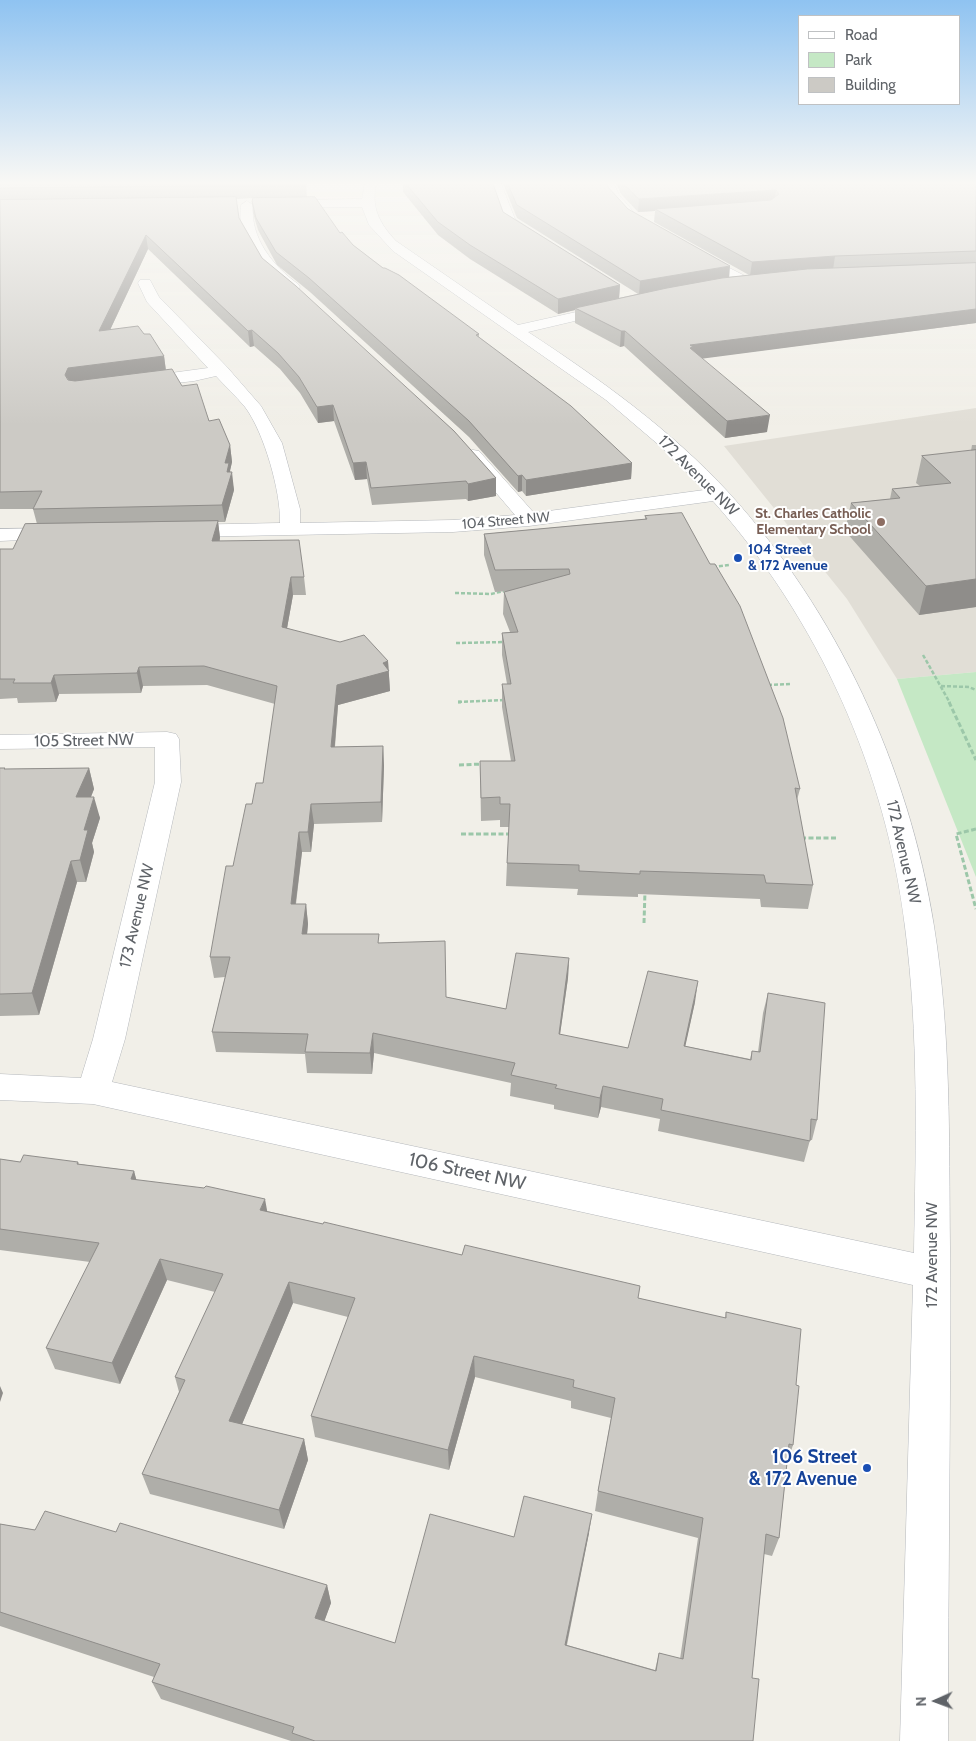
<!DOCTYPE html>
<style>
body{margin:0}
#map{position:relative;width:976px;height:1741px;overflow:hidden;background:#f1efe8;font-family:Cabin,sans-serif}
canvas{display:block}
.legend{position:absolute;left:798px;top:15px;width:162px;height:90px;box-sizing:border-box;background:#fff;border:1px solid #bfc1c3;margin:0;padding:6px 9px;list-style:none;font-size:15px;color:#5f6368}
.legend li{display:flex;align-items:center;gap:10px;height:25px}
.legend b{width:25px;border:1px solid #bfc1c3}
.north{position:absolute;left:911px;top:1676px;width:50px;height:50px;-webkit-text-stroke:4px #fff;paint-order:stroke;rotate:268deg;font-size:14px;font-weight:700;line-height:20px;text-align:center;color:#5f6368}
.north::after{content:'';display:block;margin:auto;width:18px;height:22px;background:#5f6368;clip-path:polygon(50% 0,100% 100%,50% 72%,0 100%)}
</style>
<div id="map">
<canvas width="976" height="1741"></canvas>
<ul class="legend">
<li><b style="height:6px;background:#fff"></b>Road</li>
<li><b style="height:14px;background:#c5e8c5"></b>Park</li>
<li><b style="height:14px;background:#cccac5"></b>Building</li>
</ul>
<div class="north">N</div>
</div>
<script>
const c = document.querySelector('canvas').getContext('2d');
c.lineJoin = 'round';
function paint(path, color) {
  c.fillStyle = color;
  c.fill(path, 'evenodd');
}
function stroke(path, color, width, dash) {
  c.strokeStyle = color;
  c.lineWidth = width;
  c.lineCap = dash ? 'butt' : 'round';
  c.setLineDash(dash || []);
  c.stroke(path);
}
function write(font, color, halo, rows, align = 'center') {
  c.font = font + ' Cabin,sans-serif';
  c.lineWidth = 4;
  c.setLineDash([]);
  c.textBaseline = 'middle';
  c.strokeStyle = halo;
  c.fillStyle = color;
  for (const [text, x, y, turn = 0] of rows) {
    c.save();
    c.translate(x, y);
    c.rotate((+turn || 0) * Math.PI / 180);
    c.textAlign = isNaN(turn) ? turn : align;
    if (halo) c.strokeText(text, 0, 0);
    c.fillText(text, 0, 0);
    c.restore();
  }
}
const education = new Path2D(`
 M976,408V672L897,679L847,599L724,446Z`);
const green = new Path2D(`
 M976,672V877L897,679Z`);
const pathFar1 = new Path2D(`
 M713,567L729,565
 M455,593L491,594L504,591
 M456,643L505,642
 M923,655L950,703
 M768,685L791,684
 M941,686L969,687L976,690
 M458,702L505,700`);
const path = new Path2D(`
 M458,702H461
 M949,702L976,760
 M459,765L482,764
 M976,829L956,834L976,909
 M461,834H512
 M801,838H836
 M644,923L645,891`);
const minor = new Path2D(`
 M365,181H377C370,206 379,223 396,241L518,325L612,304L617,305L619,308L617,311L528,332C600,379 671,430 729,493C837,612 909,767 934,926C951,1032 949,1140 950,1247C951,1411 948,1577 948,1741H900L913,1285L93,1104L0,1100V1074L81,1078L93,1039L155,782V747L0,749V735L167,732L176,734L179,739L181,782L125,1039L112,1082L914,1253C916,1144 919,1035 905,927C886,770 818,619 713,501L529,526L453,532L181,537L174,535L171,531L174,527L181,525L280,523C281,492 264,432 245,407C236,396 225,386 216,376L194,381L141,387L135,385L133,382L135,379L141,377L208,368L147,302L138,283L140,280H150L159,297L227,367L261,406L282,443L300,509V523L453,520L515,515L464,455L467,451L473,450L479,451L534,513L704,490L660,446L606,400L393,251L369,225L362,207L283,208L277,204L283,200L362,199Z
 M488,181H500L515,219L539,235L541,238L539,241H529L504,224Z
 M601,181H613L619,195L637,216L635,219H627L607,196Z
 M247,201L253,205C250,238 273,266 298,284L300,287L298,290C276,296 247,247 242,229C240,221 240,213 241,205Z
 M696,251L753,280L755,283L753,286H743L691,258L689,255Z
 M58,528L65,530L68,534L65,538L0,541V529Z`);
const wall = new Path2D(`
 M0,181H331L329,184H306V185L307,197L340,233L353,245L383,268L479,334V337L632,463L631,479L526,496L522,491L518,492L469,437L310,292L277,265L258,230L253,213L252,201L253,198L236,199L239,218L262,258L496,478V496L468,501L466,499L372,505L367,479L355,480L334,421L318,423L300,393L280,369L254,346L250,347L148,249L110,330L144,334L164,356L166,370L182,386L209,421L230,445L232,462L230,470L234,490L225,522H218L220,538V541L304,577L306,595H293L287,628L388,661L390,691L338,705L335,747L383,746L384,766L382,822L314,824L311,852H302L296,904H306L308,924L307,934L380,943L446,997L506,1009L569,958L568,978L560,1035L628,1048L695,1002L685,1046L750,1059L752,1051L758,1052L763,1013L768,993L817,1120L812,1140H810L804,1162L658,1131L660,1119L601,1107L598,1118L554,1109V1105L510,1096L511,1083L374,1053L372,1074L307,1073L305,1054L216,1052L212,1032L225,977L214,978L210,957L233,866L252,804L263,783L275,704L207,685L143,686L141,693L59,694L56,702L18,703L17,698L0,699V549H13L37,524L33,509H0Z
 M403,181H492L503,212L620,285L619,298L638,294L517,218L502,181H605L608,187L628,209L729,277L749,275L654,222L655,211L638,212L621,194L615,181H976V323L702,358L767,432L725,438L624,346L620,347L575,323V310L558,314L470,259L438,235L403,192Z
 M972,445H976V607L919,615L845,531L851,503L890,499L892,489L920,486L916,483L922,456L971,451Z
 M645,516L800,789L797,800L813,885L808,909L761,907L760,899L638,894V897L577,895L578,889L506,886L507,863L509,827H500V820L481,821L480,761H511L502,707V684H507L502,655V633L510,632L503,614L504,592L508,591L495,592L484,555V534L645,519Z
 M0,768L5,769L89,768L94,789L91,797L100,818L92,843L94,852L86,882H77L39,1015L0,1016Z
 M0,1159L20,1162H78L79,1164L134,1171L136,1180L267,1211L638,1298L725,1318L726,1312L796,1385L793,1445L787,1464L779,1538L772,1556L764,1554L752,1678L753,1741H291L161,1699L152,1682L154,1677L0,1626V1524L35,1530L116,1532L327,1585L331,1603L324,1621L395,1643L514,1537L589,1533L567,1645L655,1670L659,1653L680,1659L698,1538L595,1511L598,1491L611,1418L571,1408V1401L475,1377L449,1470L315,1437L311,1416L348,1317L293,1303L242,1424L304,1439L308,1460L284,1529L150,1494L142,1474L179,1392L175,1377L215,1292L167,1280L120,1384L55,1369L46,1348L90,1262L0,1250Z`);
const shadedWall = new Path2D(`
 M776,190L775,203L655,209V211L638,212L639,199Z
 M146,235L148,249L102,347L99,331Z
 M835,256L833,270L750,276L752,262Z
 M730,266L729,280L639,295L640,281Z
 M620,285L619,299L575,308V310L558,314V299Z
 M976,309V323L692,360L690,345Z
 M252,330L254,346L250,347L248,331Z
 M621,331H625L624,346L620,347Z
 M164,356L166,372L72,384L65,375L68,368Z
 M333,405L334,421L318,423L317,407Z
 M770,415L767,432L725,438L727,421Z
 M230,445L232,462L230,471L231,476L232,472L234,490L225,522L222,505L225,463Z
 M366,462L367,479L355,480L353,463Z
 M632,463L631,479L526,496V480Z
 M522,475V491L518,492V476Z
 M496,478V496L468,501V484Z
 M218,521L220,538L214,559L212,541Z
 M291,577L293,595L284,645L282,627Z
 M976,579V607L919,615L926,586Z
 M388,661L390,691L338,705L333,767L331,747L337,685L383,663Z
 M139,667L143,686L141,693L137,673Z
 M54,675L59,694L56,702L51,683Z
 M383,746L384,766L382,822L381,802Z
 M89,768L94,789L82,819L76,797Z
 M94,797L100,818L92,843L94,852L86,882L80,860L84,830Z
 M311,804L314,824L311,852L308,832Z
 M299,832L302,852L293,924L291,904Z
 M71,861L77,882L39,1015L32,993Z
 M306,904L308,924L305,955L302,934Z
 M569,958L568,978L557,1055L559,1034Z
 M698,981L695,1002L681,1066L684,1046Z
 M373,1033L374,1053L372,1074L370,1053Z
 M603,1086L601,1107L598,1118L600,1098Z
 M134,1171L140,1193L131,1179Z
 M265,1199L269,1221L260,1210Z
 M160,1259L167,1280L120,1384L112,1363Z
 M289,1282L293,1303L235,1441L229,1421Z
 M474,1356L475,1377L449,1470L448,1450Z
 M0,1386L3,1393L0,1402Z
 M304,1439L308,1460L284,1529L279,1510Z
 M592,1514L589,1533L563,1662L565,1645Z
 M327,1585L331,1603L319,1636L315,1618Z`);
const building = new Path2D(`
 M0,181H304L306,185L0,188Z
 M404,181H492L503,212L620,285L558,299L470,245L438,222Z
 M507,181H605L608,187L628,209L730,266L640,281L517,205Z
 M621,181H976V251L835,256L752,262L655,209L771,200L779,194L776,190L639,199Z
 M236,197L239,218L262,258L296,286L454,431L496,478L468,484L466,481L371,488L366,462L353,463L333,405L317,407L299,377L278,353L252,330L248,331L146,235L99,331L138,326L144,334H150L164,356L68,368L65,375L68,380L75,381L172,369L182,386L197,384L209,421L219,419L230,445L225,463H229L227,472H232L222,505L33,509L42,491L0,492V200Z
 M315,197L340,233L342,232L353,245L383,268H385L399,275L479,334L476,335L571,406L632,463L526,480L522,475L518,476L469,421L309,278L276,252L256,218L252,201L253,198Z
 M976,263V309L690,345L693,347L690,348L770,415L727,421L625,331H621L575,308L667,288L722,278L807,269Z
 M976,450V579L926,586L851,503L900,498L892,489L951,483L922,456Z
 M682,513L710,564H715L740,606L783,718L800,789L795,788L813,885L766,883L764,875L640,871V874L579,871V865L507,863L510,804H500V797L481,798L480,761H515L502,684H511L502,633L518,632L504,592L570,574L569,569L495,570L484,534L647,519L645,516Z
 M218,521L212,541L299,540L304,577H291L282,627L340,642L364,635L388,661L383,663L389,671L337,685L331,747L383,746L381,802L311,804L308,832H299L291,904H306L302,934H379L378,943L445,941L446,997L506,1009L516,953L569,958L559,1034L628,1048L648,971L698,981L684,1046L751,1060L752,1051L760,1052L768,993L825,1003L817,1120L811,1119L810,1141L661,1110L663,1099L603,1086L600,1098L555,1088L557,1085L511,1075L515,1063L373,1033L370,1053L305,1052L308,1034L212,1032L230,957H210L226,866H233L246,804H252L256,783H263L277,686L204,666L139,667L137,673L54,675L51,683H13L15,679H0V549H13L25,524Z
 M0,768H5L4,769L89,768L76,797H94L84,830H88L80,860L71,861L32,993L0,994Z
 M24,1155L78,1162L77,1164L134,1171L131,1179L204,1188L206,1186L265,1199L260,1210L323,1224L324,1222L462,1255L465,1245L640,1286L638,1298L726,1318V1312L801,1329L796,1385L799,1386L793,1445L789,1444L779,1538L766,1534L752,1678L759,1679L753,1741H315L292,1733L294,1727L152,1682L160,1664L0,1612V1524L35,1530L45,1511L116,1532L120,1523L327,1585L315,1618L395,1643L430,1514L514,1537L524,1496L592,1514L565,1645L656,1671L659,1653L683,1659L703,1518L598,1491L615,1398L573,1387L574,1380L474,1356L448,1450L311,1416L355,1298L289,1282L229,1421L304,1439L279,1510L142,1474L185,1380L175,1377L223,1274L160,1259L112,1363L46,1348L99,1243L0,1229V1159L20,1162Z`);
const markers = [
 [881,522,5,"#8d6e63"],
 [738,558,5,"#1a4fb4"],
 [867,1468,5,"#1a4fb4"]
];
const farEducationnames = [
 ["St. Charles Catholic",871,514],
 ["Elementary School",871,530]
];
const farStreetnames = [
 ["104 Street NW",506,521,-5]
];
const farTransitnames = [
 ["104 Street",748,550],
 ["& 172 Avenue",748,566]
];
const streetNames = [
 ["172 Avenue NW",698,476,45],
 ["105 Street NW",84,741,-1],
 ["172 Avenue NW",903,852,77],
 ["173 Avenue NW",137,916,-77],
 ["172 Avenue NW",932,1255,-90]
];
const nearStreetnames = [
 ["106 Street NW",467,1172,12]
];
const nearTransitnames = [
 ["106 Street",857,1457],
 ["& 172 Avenue",857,1479]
];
paint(education, '#e1ded6');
paint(green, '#c5e8c5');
stroke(minor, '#b5b8bc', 1);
stroke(pathFar1, '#9cc7a9', 2.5, [4, 2]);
stroke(path, '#9cc7a9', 3, [5, 2.5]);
paint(minor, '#fff');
paint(wall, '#afaea9');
paint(shadedWall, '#8f8d8a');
paint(building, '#cccac5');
stroke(building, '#8f8d8a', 1);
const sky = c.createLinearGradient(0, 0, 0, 425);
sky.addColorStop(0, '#8fc3f1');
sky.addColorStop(0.43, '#f9f8f5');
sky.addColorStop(1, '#f9f8f500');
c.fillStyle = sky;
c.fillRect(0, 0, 976, 425);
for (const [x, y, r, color] of markers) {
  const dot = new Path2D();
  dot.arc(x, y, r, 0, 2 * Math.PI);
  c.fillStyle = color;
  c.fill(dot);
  stroke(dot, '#fff', 2);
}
write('bold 14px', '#785e54', '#fff', farEducationnames, 'right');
write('14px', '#5f6368', '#fff', farStreetnames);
write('bold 14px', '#164399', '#fff', farTransitnames, 'left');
write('16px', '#5f6368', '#fff', streetNames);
write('19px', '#5f6368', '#fff', nearStreetnames);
write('bold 19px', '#164399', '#fff', nearTransitnames, 'right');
</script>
